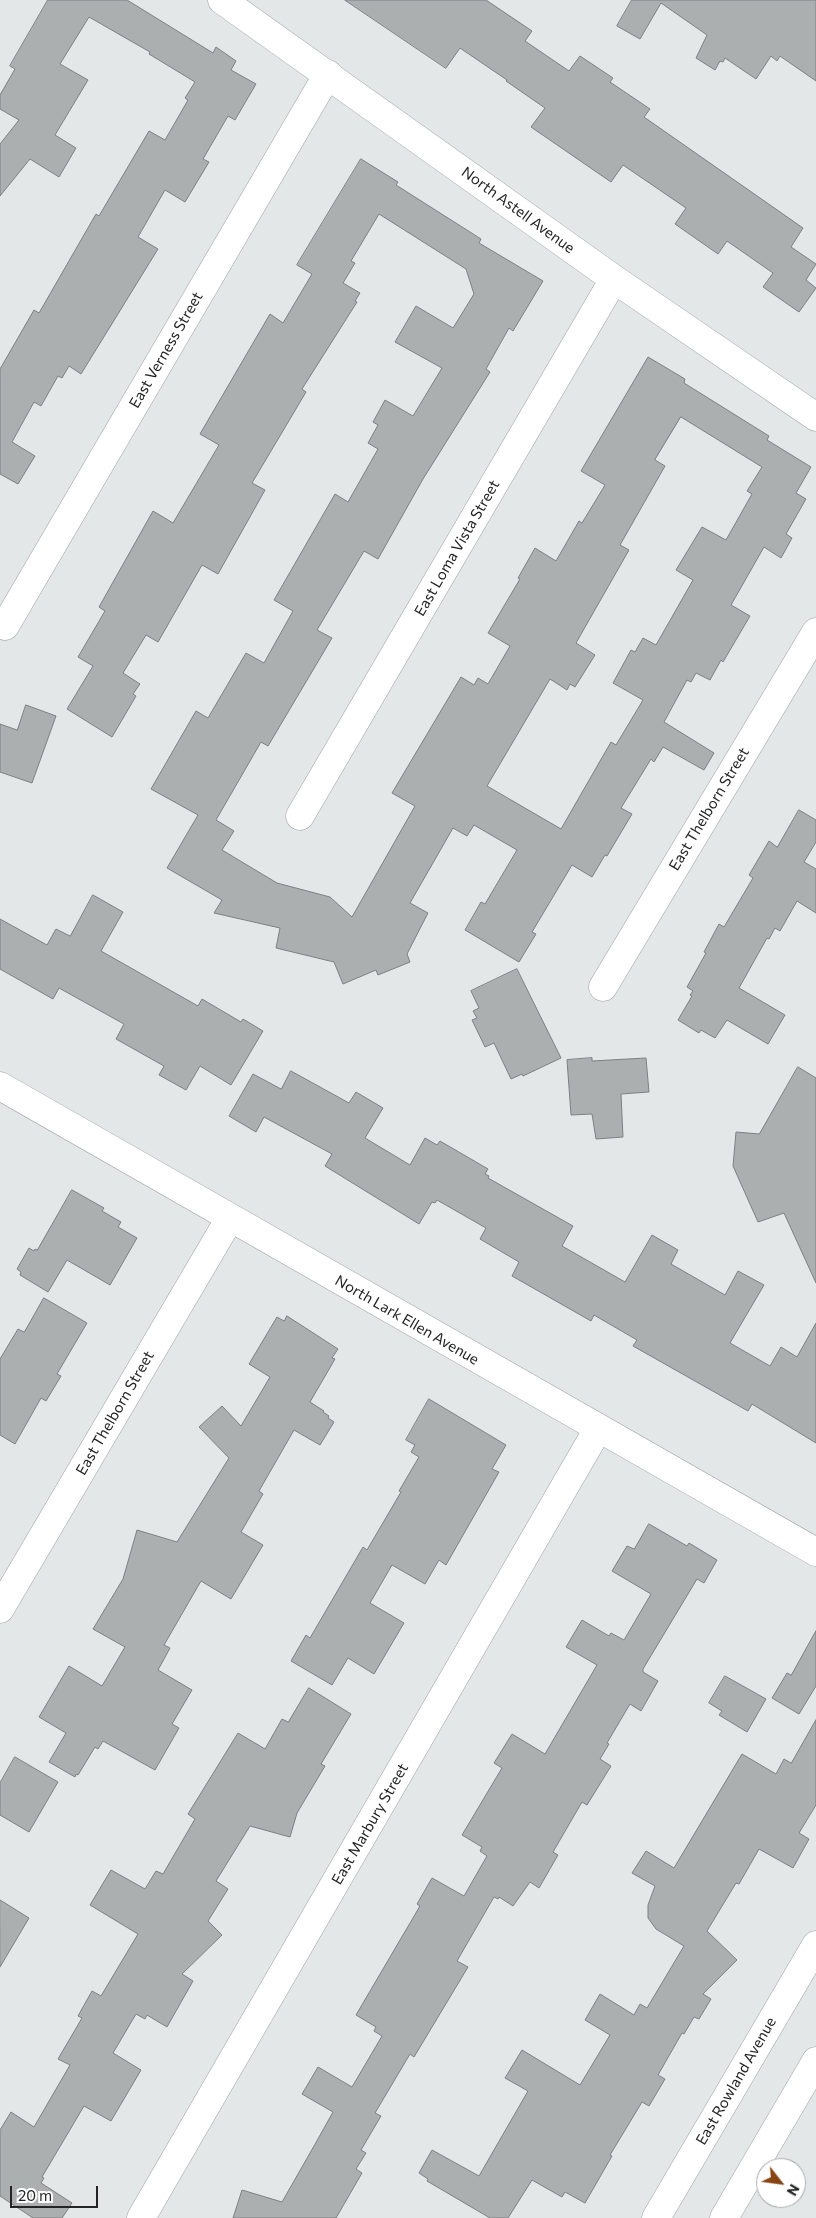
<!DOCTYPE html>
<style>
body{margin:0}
#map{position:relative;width:816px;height:2218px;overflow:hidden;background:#e3e7e8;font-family:Commissioner,sans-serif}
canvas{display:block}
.north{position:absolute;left:756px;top:2158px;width:50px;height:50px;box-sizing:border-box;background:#fff;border:1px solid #a7a7a8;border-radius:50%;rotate:120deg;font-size:14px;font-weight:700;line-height:20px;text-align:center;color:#232425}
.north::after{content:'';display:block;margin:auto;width:18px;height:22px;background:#874513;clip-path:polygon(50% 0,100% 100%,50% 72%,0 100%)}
.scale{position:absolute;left:10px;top:2186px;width:88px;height:22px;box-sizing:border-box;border:2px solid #232425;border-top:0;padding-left:6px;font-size:15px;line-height:18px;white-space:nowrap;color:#232425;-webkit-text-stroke:4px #fff;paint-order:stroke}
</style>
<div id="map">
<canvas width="816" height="2218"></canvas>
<div class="north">N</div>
<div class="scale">20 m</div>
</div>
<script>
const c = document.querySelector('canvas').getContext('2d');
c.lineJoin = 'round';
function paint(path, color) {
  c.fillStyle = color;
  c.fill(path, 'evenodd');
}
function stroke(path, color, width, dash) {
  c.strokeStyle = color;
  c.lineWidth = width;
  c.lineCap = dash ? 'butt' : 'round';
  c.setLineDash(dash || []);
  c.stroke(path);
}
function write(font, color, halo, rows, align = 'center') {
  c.font = font + ' Commissioner,sans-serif';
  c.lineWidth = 5;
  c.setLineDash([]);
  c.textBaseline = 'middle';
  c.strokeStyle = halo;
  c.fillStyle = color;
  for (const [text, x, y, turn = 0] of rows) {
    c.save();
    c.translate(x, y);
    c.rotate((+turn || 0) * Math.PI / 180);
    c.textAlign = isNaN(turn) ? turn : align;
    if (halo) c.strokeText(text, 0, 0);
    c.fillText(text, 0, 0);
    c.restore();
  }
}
const building = new Path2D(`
 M48,0H127L213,53L216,47L236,61L231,70L256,84L235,120L228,116L203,159L209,162L185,202L165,190L138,237L158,249L81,374L69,366L62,378L58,376L41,406L34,402L12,442L35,456L18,484L0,474V369L34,310L39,313L96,214L99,216L149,131L165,140L188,100L185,98L195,82L149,54L150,52L89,17L60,64L88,80L55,135L76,148L59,177L30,159L0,196V144L19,120L0,109V95L15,69L10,66Z
 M345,0H486L532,31L525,41L569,71L580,56L613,78L610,82L650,109L644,117L803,228L791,247L816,264L806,280L816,288L799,312L763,287L773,273L727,241L718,254L675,224L686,208L623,165L611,182L531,127L545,108L506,81L507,80L460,48L446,68Z
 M632,0H816V81L780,56L777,61L771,56L756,79L725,58L723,62L720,61L715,70L696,58L707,35L661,3L640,39L617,26Z
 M361,159L398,182L396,185L481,239L479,243L543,281L513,331L509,328L486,369L490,372L423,479L378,559L364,551L317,630L332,638L268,746L261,742L216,820L234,831L222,850L277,883L330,897L352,917L415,806L392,793L461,677L474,685L478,678L488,684L510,646L488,633L520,579L518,578L535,548L556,561L579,521L582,523L605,485L581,471L648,357L685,379L684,383L769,436L767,440L811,467L796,493L806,499L786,534L792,538L781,558L764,547L731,605L750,616L723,662L721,660L710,680L696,673L691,682L687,680L664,722L714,753L704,770L663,747L654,762L651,759L621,808L632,814L607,856L605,855L592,877L572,865L532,932L536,934L519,962L465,930L481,902L485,904L517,850L474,825L467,836L453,828L410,903L428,913L407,954L410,962L378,975L376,970L343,984L334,962L276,948L280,928L214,913L222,900L167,868L198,815L151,789L196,711L208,718L246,653L264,663L293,611L274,600L335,494L348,502L378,449L368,443L378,425L373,422L385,400L413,416L442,368L395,342L416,306L453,328L474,294L466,269L379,214L351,261L355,263L343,283L360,293L355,301L357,302L302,389L306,392L252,483L265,490L218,574L202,565L158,642L146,635L123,673L140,684L133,694L136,696L112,737L67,709L93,666L78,657L105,611L99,607L153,511L173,523L219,445L200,434L270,314L283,323L312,274L297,265ZM681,417L762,467L747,491L752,494L726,540L702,527L676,570L693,580L656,645L643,638L635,652L631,650L613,683L643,700L616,745L611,742L561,829L487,786L550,679L567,690L570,684L575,687L595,655L576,643L629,550L620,545L665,466L655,460Z
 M26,705L56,716L32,783L0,772V724L17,730Z
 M799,810L816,820V842L804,862L816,869V913L797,901L780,931L775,928L769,939L767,938L739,988L785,1015L768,1044L727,1020L715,1038L701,1030L699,1033L678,1020L692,996L690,995L693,991L687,987L706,953L704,952L719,924L724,927L753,878L749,875L769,841L777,847Z
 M93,895L123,912L101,951L198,1006L202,999L241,1022L243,1019L263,1031L231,1085L200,1066L186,1090L159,1075L164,1066L116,1039L124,1024L59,988L53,999L0,969V919L47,945L56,929L70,936Z
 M517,969L561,1058L523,1076L522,1074L511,1079L494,1043L485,1047L472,1020L477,1018L473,1011L479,1008L471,991Z
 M592,1058V1061L646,1058L649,1092L621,1094L623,1137L596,1139L592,1114L571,1115L567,1060Z
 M798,1067L816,1078V1283L784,1213L758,1222L733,1166L736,1132L759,1134Z
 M291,1071L349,1103L356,1092L383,1108L365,1138L410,1165L425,1138L437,1145L440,1141L488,1169L485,1174L489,1176L488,1178L573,1226L562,1246L625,1282L652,1235L678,1250L671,1264L725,1295L738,1271L764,1285L730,1343L770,1366L781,1347L797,1357L816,1323V1443L752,1404L748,1411L633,1346L637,1340L594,1315L591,1321L512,1276L519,1262L480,1239L486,1228L437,1200L435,1203L432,1202L419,1224L325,1166L332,1154L264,1117L256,1132L229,1116L253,1074L281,1089Z
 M72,1190L104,1208L102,1211L121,1222L118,1227L137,1238L110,1285L67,1260L48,1292L20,1275L21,1272L17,1269L29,1248L34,1251L35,1249L37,1250Z
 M44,1298L87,1323L57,1374L61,1376L46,1401L41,1398L15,1444L0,1435V1359L18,1329L24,1332Z
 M287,1316L338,1349L332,1358L335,1359L310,1402L324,1411L323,1412L329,1416L328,1418L334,1422L320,1445L294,1430L259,1491L263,1494L241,1532L263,1545L231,1599L201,1581L164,1645L170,1648L158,1670L192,1690L172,1724L179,1728L155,1770L103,1741L98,1749L95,1747L78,1775L76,1774L75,1777L49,1762L66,1733L39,1717L69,1666L102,1686L125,1647L93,1629L123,1579L137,1530L177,1542L229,1458L199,1427L222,1406L241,1426L270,1377L249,1364L277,1317L284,1321Z
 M429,1399L506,1445L492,1469L499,1472L446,1565L439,1560L425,1584L392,1565L370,1603L404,1623L374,1674L348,1658L332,1685L291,1661L306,1635L310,1638L363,1547L367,1550L401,1492L399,1491L419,1457L411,1452L415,1445L406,1440Z
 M649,1524L687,1546L689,1543L717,1560L704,1583L697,1579L643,1669V1672L658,1681L641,1711L630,1704L607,1743L609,1744L600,1759L611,1766L587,1805L582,1802L553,1852L558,1855L539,1888L530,1882L513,1906L499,1897L498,1899L494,1897L457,1961L468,1967L414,2057L410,2054L375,2113L381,2116L361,2150L366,2153L356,2169L362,2173L336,2218H233L242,2190L282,2202L314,2146L333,2112L302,2094L318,2067L352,2087L382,2036L374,2031L376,2027L356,2015L420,1906L417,1904L432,1878L464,1896L487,1856L480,1851L482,1847L462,1835L502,1768L494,1763L512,1734L545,1754L597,1665L566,1647L582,1620L609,1636L611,1633L624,1640L651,1594L612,1571L627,1546L634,1549Z
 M816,1631V1686L799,1714L772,1698L787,1673L791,1675Z
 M725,1676L766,1699L747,1732L719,1715L722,1711L709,1703Z
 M309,1688L351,1714L321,1764L325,1766L297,1813L290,1837L250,1826L216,1881L228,1889L208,1921L222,1935L182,1974L193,1981L167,2027L147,2015L145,2019L136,2014L113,2053L141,2070L111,2121L84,2106L42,2177L44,2178L41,2183L72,2203L62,2218H33L0,2196V2130L11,2112L34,2127L70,2065L58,2059L82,2018L78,2016L92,1991L101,1996L138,1934L90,1905L111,1870L145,1889L156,1871L163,1874L195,1819L188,1814L238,1733L265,1749L282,1719L288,1722Z
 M816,1720V1805L799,1833L809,1839L793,1868L759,1849L739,1884L736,1883L707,1931L737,1960L703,1994L711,1999L699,2019L694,2017L684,2034L682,2033L658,2075L665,2079L649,2106L642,2102L610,2155L612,2156L585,2203L565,2192L562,2197L532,2180L508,2218H490L427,2181L428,2179L419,2173L432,2150L479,2176L528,2091L505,2078L522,2050L580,2085L610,2035L585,2020L600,1994L634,2015L640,2004L647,2008L684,1946L656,1929L648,1918V1905L655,1886L632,1873L646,1851L674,1868L742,1754L776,1774L784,1759L791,1763Z
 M15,1757L58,1782L29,1832L0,1815V1783Z
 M0,1900L29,1918L0,1967Z`);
const minor = new Path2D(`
 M222,0L614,279L816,417
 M5,626L328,74
 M300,816L614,279
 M603,987L816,632
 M0,1086L816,1552
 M0,1609L230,1218
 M141,2218L598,1429
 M656,2218L816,1945
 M724,2218L816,2061`);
const streetNames = [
 ["North Astell Avenue",518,210,36],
 ["East Verness Street",166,350,-60],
 ["East Loma Vista Street",457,548,-60],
 ["East Thelborn Street",709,809,-59],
 ["North Lark Ellen Avenue",407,1320,30],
 ["East Thelborn Street",115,1413,-60],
 ["East Marbury Street",370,1824,-60],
 ["East Rowland Avenue",736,2081,-60]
];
paint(building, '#acafb0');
stroke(building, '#7d8082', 1);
stroke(minor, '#9ea1a3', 29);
stroke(minor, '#fff', 28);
write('15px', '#232425', '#fff', streetNames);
</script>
